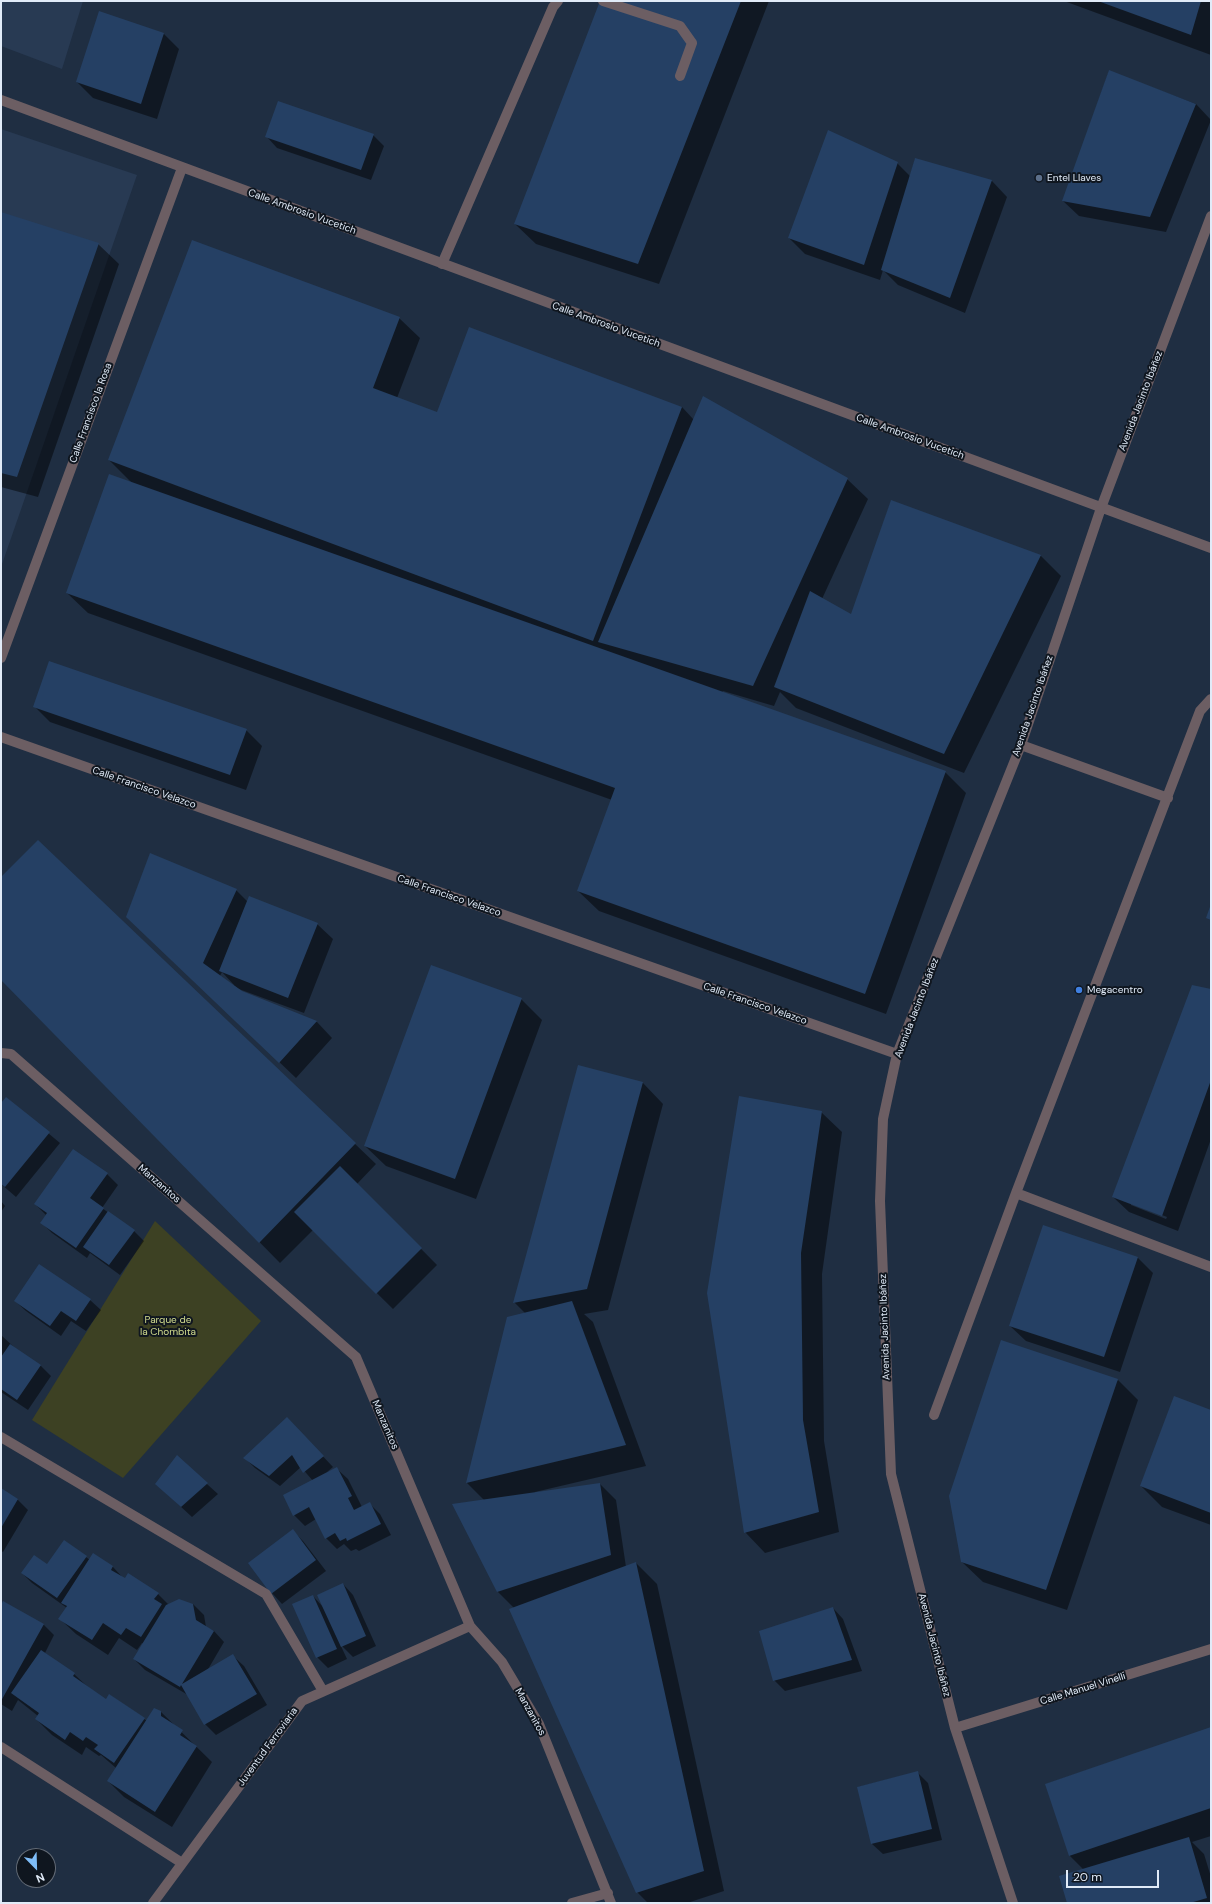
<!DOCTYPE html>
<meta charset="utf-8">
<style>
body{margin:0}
#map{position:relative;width:1212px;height:1904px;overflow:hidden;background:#1f2e42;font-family:"DM Sans",sans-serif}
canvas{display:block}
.frame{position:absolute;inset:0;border:2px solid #e1ebf8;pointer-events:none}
.north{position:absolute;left:16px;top:1848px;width:40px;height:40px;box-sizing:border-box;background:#0f161f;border:1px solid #636b76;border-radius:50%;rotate:157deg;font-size:11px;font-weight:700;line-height:16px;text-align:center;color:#e1ebf8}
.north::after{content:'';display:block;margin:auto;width:14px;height:18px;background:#7ebdf9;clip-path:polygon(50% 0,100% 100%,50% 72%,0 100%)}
.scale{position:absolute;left:1066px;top:1870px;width:93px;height:18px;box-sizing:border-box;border:2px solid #e1ebf8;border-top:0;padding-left:5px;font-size:12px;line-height:14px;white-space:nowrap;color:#e1ebf8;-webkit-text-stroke:3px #0f161f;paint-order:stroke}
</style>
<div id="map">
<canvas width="1212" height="1904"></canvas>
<div class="frame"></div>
<div class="north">N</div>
<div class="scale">20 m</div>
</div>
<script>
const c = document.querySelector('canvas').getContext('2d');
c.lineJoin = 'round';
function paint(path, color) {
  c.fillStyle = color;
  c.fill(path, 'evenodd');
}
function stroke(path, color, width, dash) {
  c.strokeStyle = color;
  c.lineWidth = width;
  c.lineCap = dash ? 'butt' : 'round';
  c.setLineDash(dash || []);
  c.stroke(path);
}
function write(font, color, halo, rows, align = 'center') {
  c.font = font + ' "DM Sans",sans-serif';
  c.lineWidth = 4;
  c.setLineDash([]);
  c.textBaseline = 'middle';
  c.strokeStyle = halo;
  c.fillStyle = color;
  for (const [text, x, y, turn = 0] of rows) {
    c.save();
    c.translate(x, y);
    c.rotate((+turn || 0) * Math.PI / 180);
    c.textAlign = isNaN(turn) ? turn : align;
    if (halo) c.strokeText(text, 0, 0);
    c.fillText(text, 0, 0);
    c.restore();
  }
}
const built = new Path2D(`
 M1,1H83L62,69L1,46Z
 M1,129L137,175L1,567Z`);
const green = new Path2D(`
 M155,1221L261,1321L123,1478L32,1420Z`);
const shadow = new Path2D(`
 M601,1H769L659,284L536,244L515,224Z
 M1064,1H1211V55Z
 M164,34L179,49L157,119L93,98L77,82Z
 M1109,71L1196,104L1211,120L1166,232L1079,216L1063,201Z
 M373,135L384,146L371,180L277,148L267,137Z
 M915,159L992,181L1007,197L965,313L898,285L883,270L880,280L805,254L789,238L897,163L910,176Z
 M1,213L98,244L119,264L38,497L1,487Z
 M399,318L420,338L397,398L438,414L682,407L694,420L847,479L868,499L822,599L852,616L891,501L1041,556L1061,576L964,773L796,708L780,692L774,706L723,691L722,693L945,772L966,793L886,1014L599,911L578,891L612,800L88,613L67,593L132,483L109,460Z
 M34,706L246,730L262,746L246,790L50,722Z
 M38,841L376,1164L357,1184L437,1265L393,1309L313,1230L280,1263L1,979V878Z
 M236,890L248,902L317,924L333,939L304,1013L236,988L242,992L317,1022L332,1038L296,1078L143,932ZM222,972L234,985L233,986L220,976Z
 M1211,990V1139L1178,1231L1129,1212L1113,1197ZM1131,1203L1167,1217L1166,1219L1131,1205Z
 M521,999L542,1020L476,1199L386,1166L365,1146Z
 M579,1066L643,1083L663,1104L608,1310L584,1314L593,1322L646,1466L535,1492V1493L600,1484L616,1500L626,1567L636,1563L657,1584L724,1891L687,1903H648L637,1892L514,1608L497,1591L484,1500L467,1483L525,1313L514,1302Z
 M6,1098L60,1143L16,1197L1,1184V1104Z
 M821,1112L842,1132L822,1274L824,1441L839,1532L765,1553L745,1532Z
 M73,1151L107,1174L118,1185L102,1208L134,1231L144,1241L120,1275L90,1253L87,1258L52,1233L41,1222L46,1215L35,1204Z
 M1,1201L5,1206L1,1212Z
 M1137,1257L1153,1273L1120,1372L1026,1341L1010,1326Z
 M90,1300L101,1310L86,1331L71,1321L61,1336L26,1311L15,1301Z
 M1,1335L16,1349L41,1366L51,1376L28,1410L1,1392Z
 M1118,1380L1138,1400L1067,1610L983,1582L962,1562Z
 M1211,1411V1525L1162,1507L1141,1486Z
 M287,1418L333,1467L327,1472L337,1469L348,1479L362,1507L369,1503L380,1514L391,1535L359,1551L356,1549L351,1551L344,1544L337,1549L326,1538L316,1519L305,1526L294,1515L313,1481L301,1467L280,1486L255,1468L245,1458Z
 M177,1457L218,1494L192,1517L167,1494Z
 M1,1490L18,1500L28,1510L3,1552L1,1551Z
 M293,1531L303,1541L326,1571L282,1604L272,1593L250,1563Z
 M64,1541L90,1560L93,1555L113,1567L125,1580L158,1594L169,1605L193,1604L204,1615L206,1627L214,1631L224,1642L207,1671L233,1656L244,1666L267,1705L216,1735L205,1724L188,1695L145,1670L134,1659L144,1644L142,1643L137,1650L119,1638L108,1655L76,1634L60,1619L67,1608L32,1583L22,1573L48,1566Z
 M343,1584L353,1595L376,1646L353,1657L340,1644L347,1659L328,1668L317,1657L313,1596L324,1608Z
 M4,1602L44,1625L54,1635L45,1653L74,1674L91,1690L106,1701L110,1695L147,1721L160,1711L212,1762L172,1827L124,1797L108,1781L116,1768L101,1755L99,1756L86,1747L82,1755L52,1735L36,1719L38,1716L18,1700L12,1711L1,1704V1607Z
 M833,1608L843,1619L862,1671L785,1691L774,1680Z
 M1211,1728V1836L1192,1842L1204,1854L1211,1877V1903H1068L1084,1870L1070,1856L1046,1784Z
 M917,1772L928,1783L942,1840L883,1854L872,1844L858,1787Z`);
const building = new Path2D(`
 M600,1H741L638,264L514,224Z
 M1098,1H1201L1191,35Z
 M99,11L164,33L141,104L76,82Z
 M1109,70L1196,104L1150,217L1062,201Z
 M278,101L374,134L361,170L265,137Z
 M828,130L898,162L864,265L788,238Z
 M915,158L992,180L950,298L881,270Z
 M1,212L99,243L17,477L1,473Z
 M192,240L400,317L373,388L437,412L469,327L682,407L593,641L108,460Z
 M703,396L848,478L753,686L598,642Z
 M109,474L946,771L865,994L577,891L615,788L66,593Z
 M891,500L1041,555L944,754L774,687L810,591L851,614Z
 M49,661L247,729L230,775L33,707Z
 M38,840L356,1143L259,1243L1,980V877Z
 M150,853L237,889L203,963L242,991L317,1021L279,1063L126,917Z
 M249,896L318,923L288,998L219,971Z
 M1211,904V920L1206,918Z
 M431,965L522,998L455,1179L364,1146Z
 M1192,985L1211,989V1080L1162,1216L1112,1197Z
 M578,1065L643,1082L587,1289L513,1303Z
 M739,1096L822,1111L801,1253L803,1420L819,1512L744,1533L707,1293Z
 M6,1097L50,1132L5,1187L1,1184V1103Z
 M73,1149L108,1173L90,1198L104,1208L76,1248L40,1223L47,1213L34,1204Z
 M340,1166L422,1248L376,1294L294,1212Z
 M108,1211L135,1230L109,1265L83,1247Z
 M1043,1225L1138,1257L1104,1357L1009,1326Z
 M39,1264L91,1299L76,1321L61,1311L50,1326L14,1301Z
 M572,1301L626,1445L466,1483L507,1317Z
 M1001,1340L1118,1379L1046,1590L961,1562L949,1496Z
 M10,1344L41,1365L17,1400L1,1389V1357Z
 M1174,1396L1211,1410V1513L1140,1486Z
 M287,1417L324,1456L303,1473L292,1455L269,1476L243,1458Z
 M177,1455L208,1483L181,1507L155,1484Z
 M337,1467L352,1496L348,1498L354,1510L370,1502L381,1524L347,1541L346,1538L340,1541L335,1533L325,1539L309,1507L293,1516L283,1495Z
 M600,1483L611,1555L497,1592L452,1504Z
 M1,1488L18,1499L1,1528Z
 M293,1529L316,1560L271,1594L248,1563Z
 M64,1540L87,1556L57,1598L21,1573L34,1555L47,1564Z
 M93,1553L113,1566L111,1570L125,1578L128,1573L159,1593L154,1599L162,1604L141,1637L126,1628L121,1635L103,1623L92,1640L58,1619L67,1606L61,1603Z
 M636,1562L704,1871L636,1893L509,1609Z
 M343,1583L366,1636L341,1647L317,1595Z
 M313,1595L337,1649L316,1658L292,1604Z
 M179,1599L193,1604L196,1620L214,1631L182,1684L233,1654L257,1694L204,1725L181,1685L180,1687L133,1659L166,1605Z
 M3,1601L44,1624L1,1701V1605Z
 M833,1607L852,1660L773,1681L759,1631Z
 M41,1650L75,1673L73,1676L106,1699L109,1694L145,1718L114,1763L94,1749L98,1745L86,1737L83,1741L70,1732L65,1740L35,1719L39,1713L11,1693Z
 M154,1708L161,1711V1716L183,1730L180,1735L197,1746L155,1812L107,1781Z
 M1211,1727V1808L1069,1856L1045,1784Z
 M918,1771L932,1829L871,1844L857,1787Z
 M1189,1837L1207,1898L1190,1903H1067L1059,1876Z`);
const service = new Path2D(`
 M603,1L680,26L692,43L680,76
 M442,264L553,7L558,1
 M1021,745L1168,798
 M1016,1193L1211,1267
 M934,1415L1016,1193L1200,711L1211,699`);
const minor = new Path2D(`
 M1,100L1211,548
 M1,658L182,168
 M1,737L897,1054
 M1,1053L11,1054L356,1357L470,1626L502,1662L539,1724L611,1903
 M1,1437L266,1594L323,1691
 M955,1728L1211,1649
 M1,1747L182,1863
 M153,1903L302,1701L470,1626
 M572,1903L608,1893
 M1013,1903L955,1728L891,1474L880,1201L883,1119L897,1054L1021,745L1101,508L1211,216`);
const markers = [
 [1039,178,4,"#5c6f8a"],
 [1079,990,4,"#3f7fe0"]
];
const poiNames = [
 ["Entel Llaves",1047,178],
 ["Megacentro",1087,990]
];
const streetNames = [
 ["Calle Ambrosio Vucetich",302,212,20],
 ["Calle Ambrosio Vucetich",606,325,20],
 ["Avenida Jacinto Ibáñez",1141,401,-69],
 ["Calle Francisco la Rosa",91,413,-70],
 ["Calle Ambrosio Vucetich",910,437,20],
 ["Avenida Jacinto Ibáñez",1033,706,-71],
 ["Calle Francisco Velazco",144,788,19],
 ["Calle Francisco Velazco",449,896,19],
 ["Calle Francisco Velazco",755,1004,19],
 ["Avenida Jacinto Ibáñez",917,1008,-69],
 ["Manzanitos",159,1184,41],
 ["Avenida Jacinto Ibáñez",885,1327,-92],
 ["Manzanitos",385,1425,67],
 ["Avenida Jacinto Ibáñez",934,1645,76],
 ["Calle Manuel Vinelli",1083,1689,-17],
 ["Manzanitos",530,1712,61],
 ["Juventud Ferroviaria",268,1747,-54]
];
const parkNames = [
 ["Parque de",168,1320],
 ["la Chombita",168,1332]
];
paint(built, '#283a53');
paint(green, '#3d4123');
paint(shadow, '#0007');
paint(building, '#254064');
stroke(service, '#6c5e63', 10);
stroke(minor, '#6c5e63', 10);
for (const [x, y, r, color] of markers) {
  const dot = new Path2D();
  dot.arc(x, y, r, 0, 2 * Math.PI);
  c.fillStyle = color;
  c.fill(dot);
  stroke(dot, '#0f161f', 1.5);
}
write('10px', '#e1ebf8', '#0f161f', poiNames, 'left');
write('10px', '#e1ebf8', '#0f161f', streetNames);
write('10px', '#d3dd8f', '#0f161f', parkNames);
</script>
